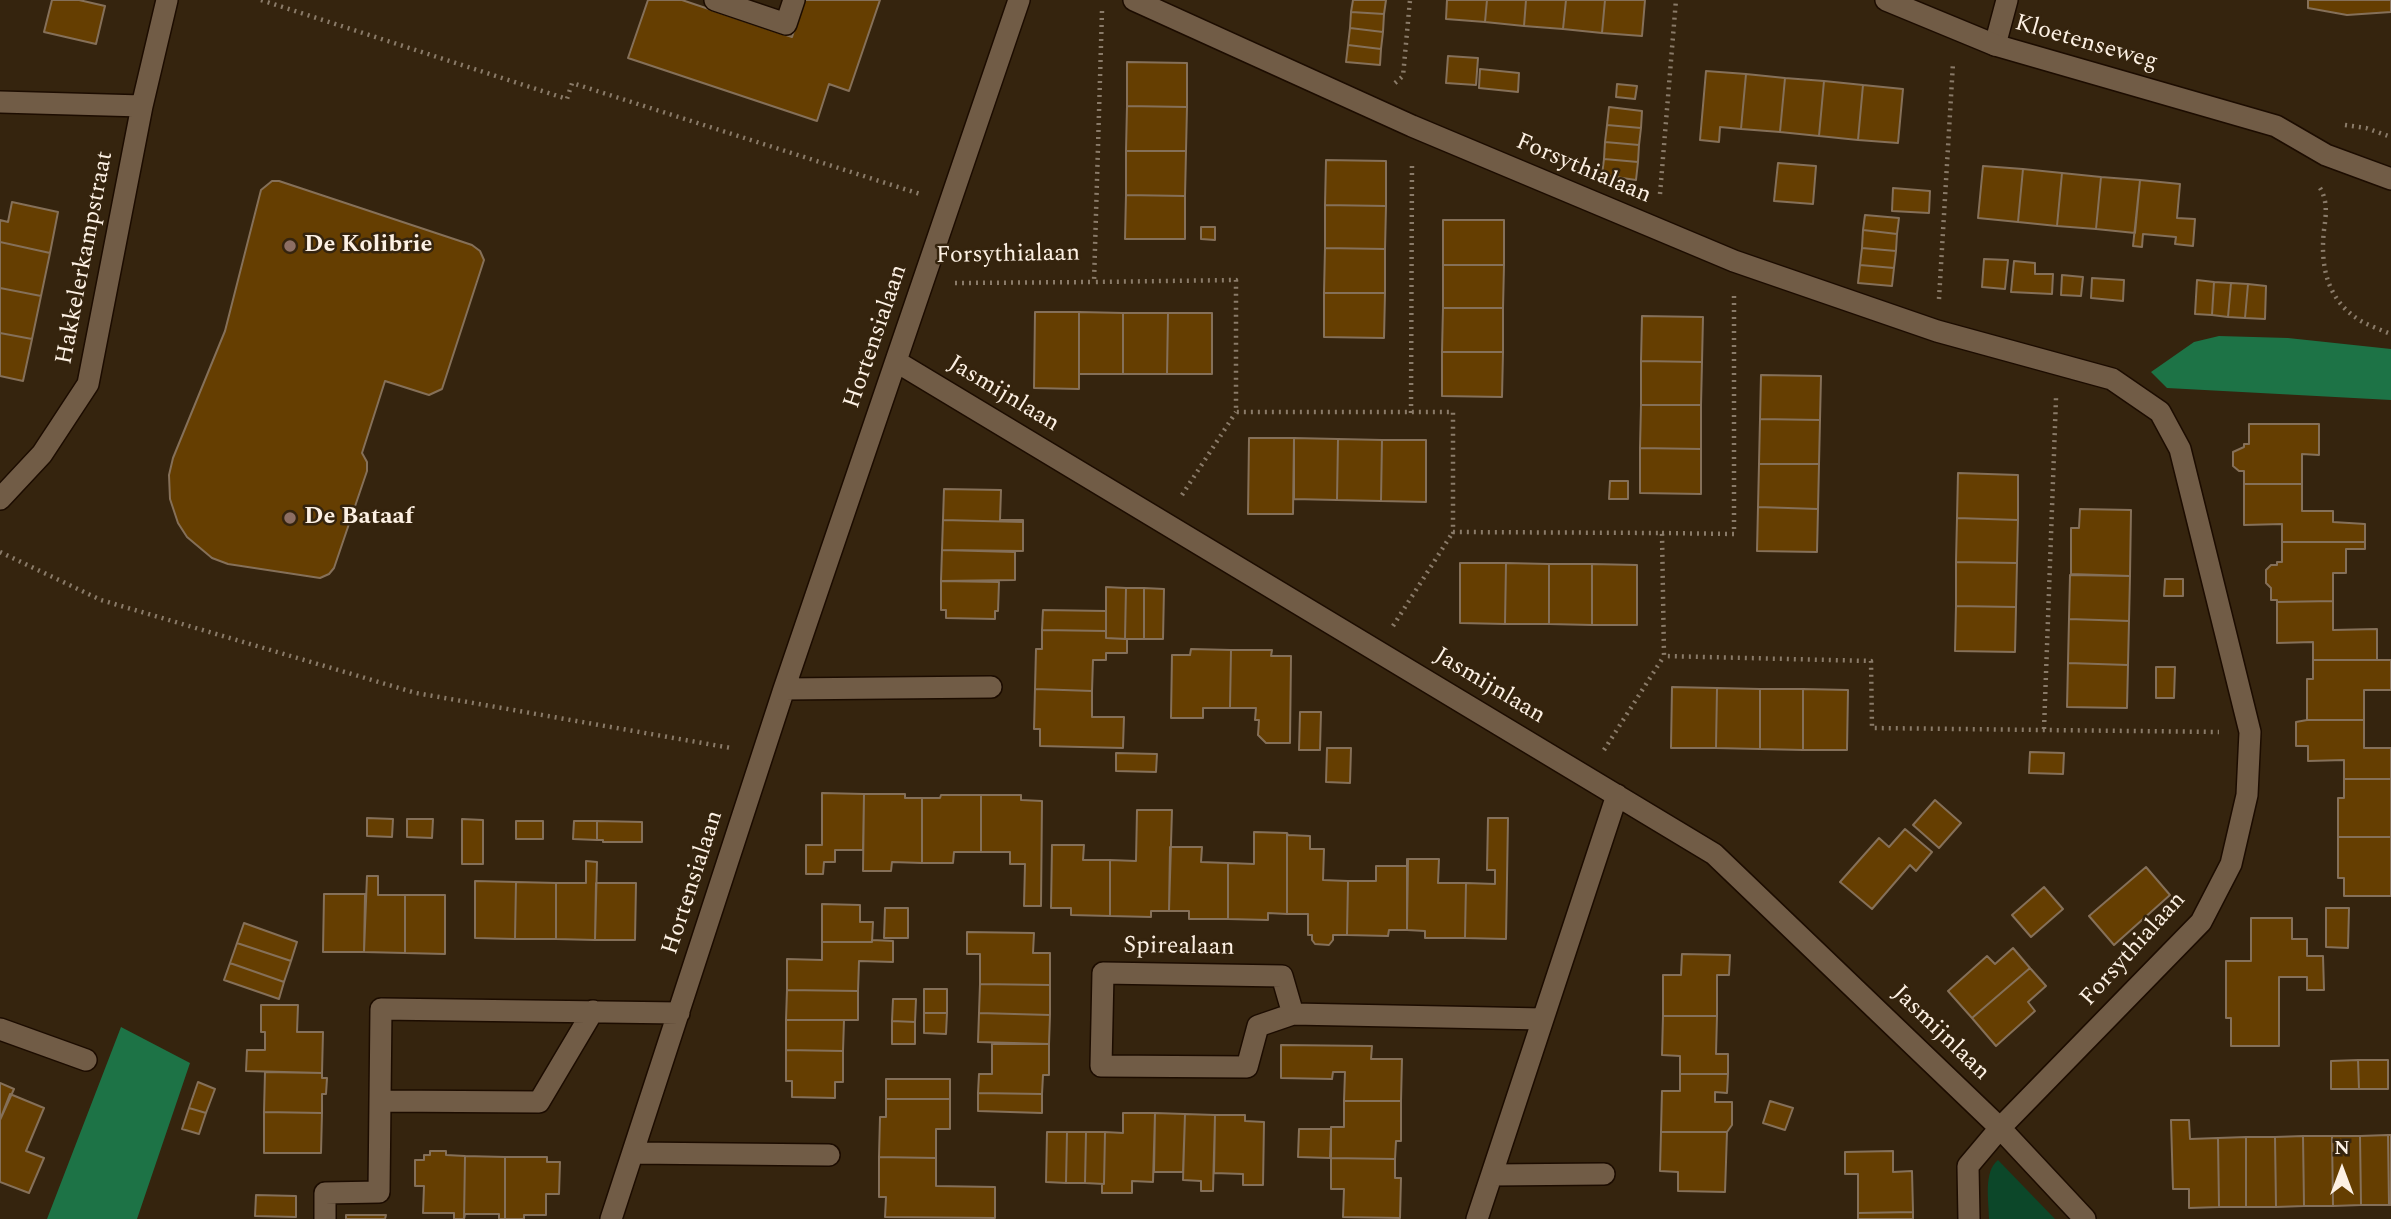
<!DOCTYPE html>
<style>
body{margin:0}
#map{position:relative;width:2391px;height:1219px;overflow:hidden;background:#35240e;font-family:Spectral,serif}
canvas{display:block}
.north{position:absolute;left:2307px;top:1135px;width:70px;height:70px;-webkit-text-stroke:5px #35240e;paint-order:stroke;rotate:0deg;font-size:19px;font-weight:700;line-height:28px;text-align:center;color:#fdf1e4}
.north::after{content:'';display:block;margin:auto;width:24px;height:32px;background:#fdf1e4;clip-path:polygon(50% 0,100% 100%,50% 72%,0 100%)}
</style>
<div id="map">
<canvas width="2391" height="1219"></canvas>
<div class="north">N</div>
</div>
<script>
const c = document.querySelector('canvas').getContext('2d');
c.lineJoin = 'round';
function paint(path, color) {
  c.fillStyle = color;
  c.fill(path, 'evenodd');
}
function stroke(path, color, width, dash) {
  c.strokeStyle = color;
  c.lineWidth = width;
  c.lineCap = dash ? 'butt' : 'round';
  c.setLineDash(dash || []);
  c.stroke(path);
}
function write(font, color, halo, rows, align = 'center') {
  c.font = font + ' Spectral,serif';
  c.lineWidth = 5;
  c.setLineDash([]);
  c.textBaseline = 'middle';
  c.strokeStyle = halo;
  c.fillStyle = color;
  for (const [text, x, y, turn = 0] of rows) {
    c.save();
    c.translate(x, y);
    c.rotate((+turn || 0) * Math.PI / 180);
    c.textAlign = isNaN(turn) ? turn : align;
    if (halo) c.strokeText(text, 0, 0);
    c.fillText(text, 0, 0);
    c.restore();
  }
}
const green = new Path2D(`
 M1998,1160L2055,1219H1989C1989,1201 1983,1172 1998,1160Z`);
const forest = new Path2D(`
 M2219,336L2288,338L2391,349V400L2167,388L2151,372L2194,342Z
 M121,1027L190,1063L137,1219H47Z`);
const building = new Path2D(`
 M52,0H79L105,6L96,44L44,32Z
 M648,0H682L792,37L804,0H880L849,91L829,84L817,121L628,58Z
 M1353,0H1386L1384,14L1351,12Z
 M1447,0H1487L1485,22L1446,19Z
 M1487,0H1526L1524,26L1485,22Z
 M1526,0H1566L1563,29L1524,26Z
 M1566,0H1605L1602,33L1563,29Z
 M1605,0H1645L1642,36L1602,33Z
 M2308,0H2391V12L2347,15L2308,8Z
 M1351,12L1384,14L1383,32L1350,28Z
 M1350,28L1383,32L1381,49L1348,45Z
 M1348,45L1381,49L1380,65L1346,62Z
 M1448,56L1478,58L1476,85L1446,83Z
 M1127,62L1187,63V107L1127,106Z
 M1480,69L1519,73L1518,92L1479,88Z
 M1706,71L1746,74L1741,129L1720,127L1719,142L1700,140Z
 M1746,74L1785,78L1780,132L1741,129Z
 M1785,78L1824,81L1819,136L1780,132Z
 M1824,81L1863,85L1858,140L1819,136Z
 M1617,84L1637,86L1635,99L1616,97Z
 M1863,85L1903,89L1898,143L1858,140Z
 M1127,106L1187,107L1186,151H1126Z
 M1609,107L1642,111L1641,128L1607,125Z
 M1607,125L1641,128L1639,145L1605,142Z
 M1605,142L1639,145L1638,162L1604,159Z
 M1126,151H1186L1185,196L1126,195Z
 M1604,159L1638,162L1636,180L1602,175Z
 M1326,160L1386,161V206L1325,205Z
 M1778,163L1816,166L1813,204L1774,201Z
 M1983,166L2023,169L2018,222L1978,218Z
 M2023,169L2062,173L2057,226L2018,222Z
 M2062,173L2101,177L2096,229L2057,226Z
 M2101,177L2140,180L2135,233L2096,229Z
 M2140,180L2180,184L2177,218L2195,219L2193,246L2175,244L2176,237L2143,234L2142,247L2133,246Z
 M272,181H279L472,245L480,251L484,260L442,389L429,395L385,381L362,453L367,462V471L334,568L329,574L320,578L228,564L212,558L187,537L178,523L170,499L169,475L173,458L225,331L261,190Z
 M1893,188L1930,191L1929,213L1892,211Z
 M1126,195L1185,196V239H1125Z
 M12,202L58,212L50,253L0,242V220L8,222Z
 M1325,205L1386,206L1385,249L1325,248Z
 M1865,215L1899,218L1897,234L1863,230Z
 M1443,220H1504V265H1443Z
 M1201,227H1215V240L1201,239Z
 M1863,230L1897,234L1896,251L1862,248Z
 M0,242L50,253L41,296L0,288Z
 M1325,248L1385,249V293H1324Z
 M1862,248L1896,251L1894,268L1860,265Z
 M1984,259L2008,260L2005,289L1982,287Z
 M2014,261L2035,263V274H2053L2052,294L2011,292Z
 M1443,265H1504L1503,308H1443Z
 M1860,265L1894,268L1892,286L1858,283Z
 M2062,275L2083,277L2081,296L2061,295Z
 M2092,278L2124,280L2123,301L2091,298Z
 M2197,280L2214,282L2212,315L2195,314Z
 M2214,282L2231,283L2228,317L2212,315Z
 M2231,283L2248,284L2245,318L2228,317Z
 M2248,284L2266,286L2265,319L2245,318Z
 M0,288L41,296L32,339L0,333Z
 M1324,293H1385L1384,338L1324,337Z
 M1443,308H1503V352H1442Z
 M1035,312H1079V389L1034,388Z
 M1079,312L1123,313V374H1079Z
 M1123,313H1168L1167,374H1123Z
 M1168,313H1212V374H1167Z
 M1642,316L1703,317L1702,362L1641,361Z
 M0,333L32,339L23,381L0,376Z
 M1442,352H1503L1502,397L1442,396Z
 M1641,361L1702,362L1701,405H1641Z
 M1761,375L1821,376L1820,420L1760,419Z
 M1641,405H1701V449L1640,448Z
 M1760,419L1820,420L1819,464H1759Z
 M2249,424H2319V455L2302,454V484H2244V471H2239L2233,466V452L2244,447V444H2249Z
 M1249,438H1294L1293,514H1248Z
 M1294,438L1338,439L1337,500L1294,499Z
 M1338,439L1382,440L1381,501L1337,500Z
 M1382,440H1426V502L1381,501Z
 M1640,448L1701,449V494L1640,493Z
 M1759,464H1819L1818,509L1758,507Z
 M1958,473L2018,475V520L1957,518Z
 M1610,481H1628V499H1609Z
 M2244,484H2302V511H2333V522L2365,524V542H2282V524L2244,525Z
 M944,489L1001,490L1000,520H1023V522L943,520Z
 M1758,507L1818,509L1817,552L1757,551Z
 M2080,509L2131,510L2130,576L2071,574V528H2079Z
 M1957,518L2018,520L2017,563L1956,562Z
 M943,520L1023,522V551L942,550Z
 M2282,542H2365V549H2346V573H2333V601L2277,602V600H2271V588L2266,583V570L2271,565H2277V562H2282Z
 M942,550L1015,552V580L941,581Z
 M1956,562L2017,563L2016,607L1956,606Z
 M1460,563H1506L1505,624L1460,623Z
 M1506,563L1549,564V624H1505Z
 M1549,564H1592V625L1549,624Z
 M1592,564L1637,565V625H1592Z
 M2070,575L2130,576L2129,621L2069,619Z
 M2165,579H2183V596H2164Z
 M941,581L999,582L998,611H995V619L946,618V610H941Z
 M1106,587L1126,588L1125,639L1106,638Z
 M1126,588H1144V639H1125Z
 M1144,588L1164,589L1163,639H1144Z
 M2333,601V630L2377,629V660H2313V642L2277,643V602Z
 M1956,606L2016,607L2015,652L1955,651Z
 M1043,610L1106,611V631L1042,630Z
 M2069,619L2129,621L2128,665L2068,663Z
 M1042,630L1106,631V638L1127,639V653H1106V660H1093L1092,691L1035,689L1036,649H1042Z
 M1191,649L1231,650L1230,708H1203V718H1171L1172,655H1190Z
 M1231,650H1272L1271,656H1291L1290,743H1266L1258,735L1259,720H1255L1256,708H1230Z
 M2313,660H2391V690H2364V720H2307V679H2313Z
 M2068,663L2128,665L2127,708L2067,707Z
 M2156,667H2175L2174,698H2156Z
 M1672,687L1717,688L1716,748H1671Z
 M1717,688L1760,689V749L1716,748Z
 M1035,689L1092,691V717H1124L1123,748L1040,746V729H1034Z
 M1760,689H1803V750L1760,749Z
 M1803,689L1848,690L1847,750H1803Z
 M1300,712H1321L1320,750H1299Z
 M2307,720H2364V748H2391V779H2344V760L2308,761V746H2296V722Z
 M1327,748H1351L1350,783L1326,782Z
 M2030,752L2064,753L2063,774L2029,773Z
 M1116,753L1157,754L1156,772L1116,771Z
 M2344,779H2391V837H2338V798H2344Z
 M822,793L864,794L863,850H835V862H824L823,874H806V845H822Z
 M864,794H905V798H922V863L892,862L891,871H863Z
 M941,795H981V852H954L953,863H922V798H940Z
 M981,795H1021V800L1042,801L1041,906H1024L1025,864H1010V852H981Z
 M1935,800L1961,823L1939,848L1913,825Z
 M1137,810H1172L1169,911H1151V917L1110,916V860L1136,861Z
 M367,818L393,819L392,837L367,836Z
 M1488,818H1508L1506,939L1465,938L1466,883L1495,884V870H1487Z
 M407,819H433L432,838L407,837Z
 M462,819L483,820V864H462Z
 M516,821H543V839H516Z
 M574,821H597V840L573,839Z
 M597,821L642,822V842H603V840H597Z
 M1905,829L1932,852L1916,871L1910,865L1872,909L1840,882L1879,838L1889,847Z
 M1254,832L1287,833V914L1268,913V920L1228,919V863L1254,864Z
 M1287,833L1288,835L1310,836V849H1324L1323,880L1348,881L1347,935H1333V940L1329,945L1315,944L1312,940V935H1308V914H1287Z
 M2338,837H2391V896H2344V878H2338Z
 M1052,845H1084L1083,860H1110V916L1071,915V908H1051Z
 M1170,847H1202L1201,862L1228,863V919H1189V911H1169Z
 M1407,859V930H1389L1388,936L1347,935L1348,881H1376V866H1407Z
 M1408,859H1439L1438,883H1466L1465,938H1425V931L1407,930Z
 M586,861L597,862L595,940L556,939V883H586Z
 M2146,867L2170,895L2114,945L2089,916Z
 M367,876H378V895H405V953L364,952Z
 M475,881L516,882L515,939L475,938Z
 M516,882L556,883V939H515Z
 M596,883H636L635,940H595Z
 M2044,887L2063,909L2031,937L2012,915Z
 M324,894H365L364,952H323Z
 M405,895H445V954L405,953Z
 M822,904L860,905V922H873L872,942H822Z
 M885,908H908V938H884Z
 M2326,908H2349L2348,948L2326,947Z
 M2251,918H2292V939H2307V956H2323L2324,990H2307V977H2279V1046H2231V1018H2226V961H2251Z
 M244,923L297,942L291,961L237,943Z
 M967,932L1034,933L1033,953H1050V985L980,984V954H967Z
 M872,940L893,941V962L859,961L858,991L787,990V959L822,960V942H872Z
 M237,943L291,961L284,982L230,963Z
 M2013,948L2030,968L1972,1018L1948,991L1987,956L1995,964Z
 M1682,954L1730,955L1729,975H1717V1016H1663V975H1681Z
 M230,963L284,982L279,999L224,980Z
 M2030,968L2046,986L2028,1002L2035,1011L1996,1046L1972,1018Z
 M980,984L1050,985V1015L979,1013Z
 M924,989H947V1013H924Z
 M787,990L858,991V1020H786Z
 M893,999H916L915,1022L892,1021Z
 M261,1005H298L297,1032H323L322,1073L246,1071L247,1050H265V1032H261Z
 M924,1013H947L946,1034L924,1033Z
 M979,1013L1050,1015L1049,1044L978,1042Z
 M1663,1016H1717L1716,1054H1728V1074H1680V1056L1662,1055Z
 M786,1020H844L843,1051L786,1050Z
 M892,1021L915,1022V1044H892Z
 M992,1044H1049V1075H1043L1042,1094L978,1093L979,1074H992Z
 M1281,1045L1372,1046L1371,1059H1402L1401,1101H1344L1345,1072H1333L1332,1079L1281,1078Z
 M786,1050L843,1051V1082H835V1098L792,1097V1081H786Z
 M2358,1060L2359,1089H2331V1061Z
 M2358,1060H2388V1089H2359Z
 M265,1072L322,1073V1078H327L326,1094H322V1113L264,1112Z
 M1680,1074H1728L1727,1093L1715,1092V1102H1732V1125L1727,1132H1661L1662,1091H1680Z
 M886,1079H950V1099H886Z
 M198,1082L215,1089L206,1113L189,1108Z
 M0,1083L14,1089L0,1120Z
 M978,1093L1042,1094V1113L978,1111Z
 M10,1094L44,1108L26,1151L44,1158L29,1193L0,1182V1120Z
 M886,1099H950V1129H936V1158L879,1157L880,1117H886Z
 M1344,1101H1401V1141H1396L1395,1159L1331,1158V1127H1344Z
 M1770,1101L1793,1108L1785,1130L1763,1123Z
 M189,1108L206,1113L199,1134L182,1129Z
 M264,1112L322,1113L321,1153H264Z
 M1123,1113H1155L1153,1182L1132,1181V1193H1102V1184H1104L1105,1132L1123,1133Z
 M1155,1113L1185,1114L1183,1172H1154Z
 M1185,1114L1215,1115L1213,1191H1201V1181L1183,1180Z
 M1215,1115H1245V1121L1264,1122L1263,1185H1243V1174L1214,1173Z
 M2171,1120H2189L2190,1139L2218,1138L2219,1207L2189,1208V1189H2173Z
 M1299,1129H1331L1330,1158L1298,1157Z
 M1047,1132H1067L1066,1183L1046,1182Z
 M1067,1132H1086L1085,1183H1066Z
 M1086,1132H1105L1104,1184L1085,1183Z
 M1661,1132H1727L1725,1192L1678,1191V1172L1660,1171Z
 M2388,1135H2391V1205H2389Z
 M2388,1135L2389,1205H2361L2360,1136Z
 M2303,1136L2304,1206L2276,1207L2275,1137Z
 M2303,1136H2332L2333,1206H2304Z
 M2332,1136H2360L2361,1205L2333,1206Z
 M2246,1137H2275L2276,1207H2246Z
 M2246,1137V1207H2219L2218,1138Z
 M430,1151H446V1155L465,1156L464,1219H454V1213H423L424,1186H415V1160H424V1155H430Z
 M1893,1151V1172L1912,1171L1913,1212L1858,1213V1174H1845V1152Z
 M465,1156L505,1157V1219H499V1214H465L464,1219Z
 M505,1157H547V1162H560L559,1194H546V1215H524V1219H505Z
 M879,1157L936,1158V1186L995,1187V1218L885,1217L886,1197H879Z
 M1331,1158L1395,1159V1178H1401L1400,1218L1343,1217L1344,1189H1331Z
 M256,1195L296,1196V1217L255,1216Z
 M1913,1212V1219H1858V1213Z
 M346,1215H386L385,1219H346Z`);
const path = new Path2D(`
 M261,0L567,99L572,83L920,194
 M1102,11L1094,282L1236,280V412H1453V532L1662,533L1664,656L1871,661L1872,728L2219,732
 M1395,83L1403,76L1410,0
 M2345,125L2366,128L2391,137
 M2320,188C2328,201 2326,216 2324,230C2320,266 2327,301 2361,321C2370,326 2381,330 2391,334
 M1660,194L1676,0
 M955,283L1094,282
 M1939,299L1953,63
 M1411,413L1412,162
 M1182,495L1236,412
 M1662,533L1734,534V295
 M0,552L101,600L416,693L731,748
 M1393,626L1453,532
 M2044,729L2056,398
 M1604,750L1664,656`);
const lane = new Path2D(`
 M715,0L786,24L794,0`);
const street = new Path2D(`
 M1134,0L1412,126L1734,261L1937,331L2112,379L2160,412L2180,449L2250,732L2247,795L2231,864L2201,922L2000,1128L1968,1166L1969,1219
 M1995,45L2007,0
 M0,102L142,106
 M897,362L1714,854L2000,1128L2085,1219
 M0,499L42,454L88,384L142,106L167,0
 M784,689L991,687
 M1293,1014L1282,976L1103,973L1101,1066L1247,1067L1258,1026L1293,1014L1543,1019
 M0,1029L86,1060
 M381,1101L539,1102L593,1011
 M634,1153L829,1155
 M1492,1175L1604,1174
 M325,1219V1193L379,1192L381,1009L679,1013
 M611,1219L784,689L1019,0
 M1477,1219L1617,795`);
const secondary = new Path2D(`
 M1886,0L1995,45L2276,126L2326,155L2391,179`);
const markers = [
 [290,246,7,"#8d6e63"],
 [290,518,7,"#8d6e63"]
];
const streetNames = [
 ["Kloetenseweg",2086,44,16],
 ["Forsythialaan",1583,170,23],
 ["Forsythialaan",1008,256,-1],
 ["Hakkelerkampstraat",86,258,-79],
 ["Hortensialaan",877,337,-71],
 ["Jasmijnlaan",1003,395,31],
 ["Jasmijnlaan",1489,687,31],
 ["Hortensialaan",694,883,-72],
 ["Spirealaan",1179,948,1],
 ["Forsythialaan",2134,950,-48],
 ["Jasmijnlaan",1940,1034,44]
];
const poiNames = [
 ["De Kolibrie",304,246],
 ["De Bataaf",304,518]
];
paint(green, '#0c4729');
paint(forest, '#1d7346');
paint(building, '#653e01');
stroke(building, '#857059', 2);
stroke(lane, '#1c0c00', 24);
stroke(street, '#1c0c00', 24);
stroke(secondary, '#1c0c00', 24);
stroke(path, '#8a7b69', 4.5, [2, 5]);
stroke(lane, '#715c46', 21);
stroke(street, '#715c46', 21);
stroke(secondary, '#715c46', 21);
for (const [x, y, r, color] of markers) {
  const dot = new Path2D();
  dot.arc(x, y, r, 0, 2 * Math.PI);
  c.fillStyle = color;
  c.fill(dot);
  stroke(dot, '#35240e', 2.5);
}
write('24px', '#fdf1e4', '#35240e', streetNames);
write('bold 24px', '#fdf1e4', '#35240e', poiNames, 'left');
</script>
